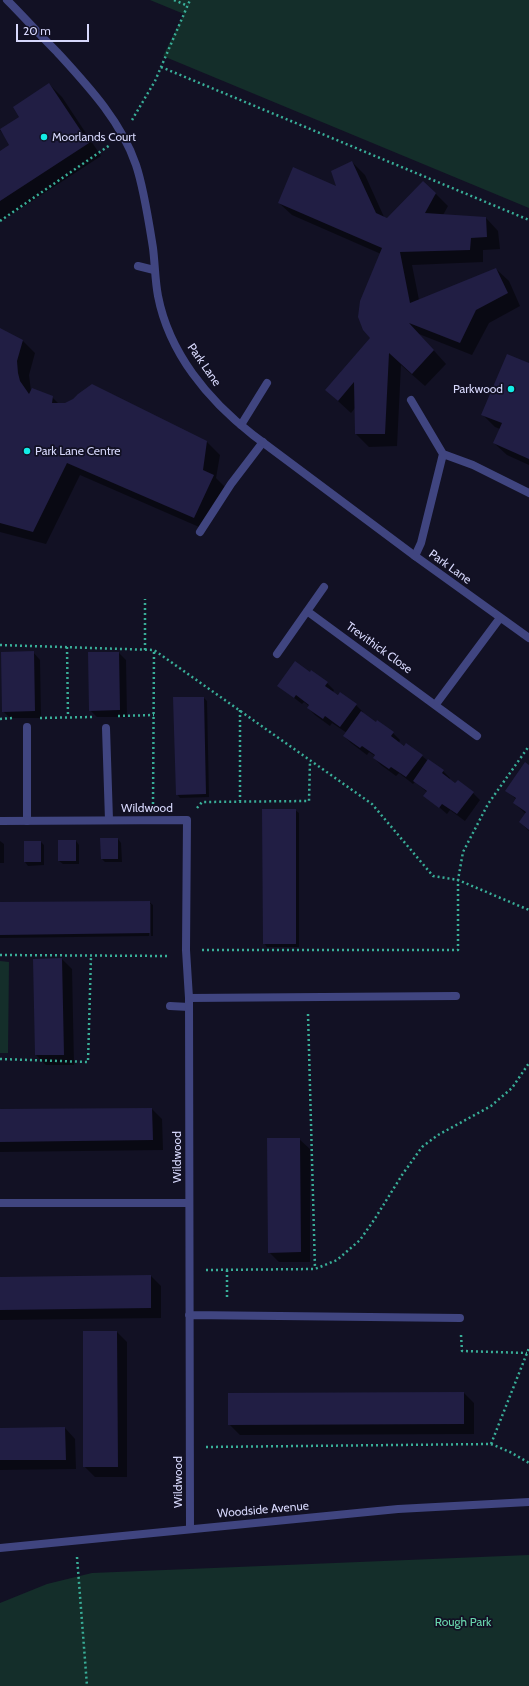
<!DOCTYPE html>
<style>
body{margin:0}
#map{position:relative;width:529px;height:1686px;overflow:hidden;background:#121124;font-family:Cabin,sans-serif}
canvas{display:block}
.scale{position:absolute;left:16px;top:24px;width:73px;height:18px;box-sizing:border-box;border:2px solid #d7d8fc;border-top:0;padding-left:5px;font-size:12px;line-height:14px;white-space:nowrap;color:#d7d8fc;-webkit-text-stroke:3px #121124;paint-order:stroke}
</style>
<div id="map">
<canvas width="529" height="1686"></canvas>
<div class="scale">20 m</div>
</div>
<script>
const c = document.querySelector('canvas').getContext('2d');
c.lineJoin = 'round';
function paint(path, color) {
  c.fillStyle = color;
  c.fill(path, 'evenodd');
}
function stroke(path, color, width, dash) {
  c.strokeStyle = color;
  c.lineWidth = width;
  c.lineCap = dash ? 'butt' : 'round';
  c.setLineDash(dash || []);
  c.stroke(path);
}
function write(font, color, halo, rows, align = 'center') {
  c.font = font + ' Cabin,sans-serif';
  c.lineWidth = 3.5;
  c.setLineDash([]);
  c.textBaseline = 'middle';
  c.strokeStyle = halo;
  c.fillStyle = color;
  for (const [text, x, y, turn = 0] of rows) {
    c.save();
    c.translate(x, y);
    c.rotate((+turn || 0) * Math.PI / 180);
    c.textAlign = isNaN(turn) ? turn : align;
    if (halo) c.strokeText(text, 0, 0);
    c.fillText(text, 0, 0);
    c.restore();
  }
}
const green = new Path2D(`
 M150,0H529V208L163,56L184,14Z
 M0,961L9,962L8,1053H0Z
 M529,1555V1686H0V1603L47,1584L92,1573Z`);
const shadow = new Path2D(`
 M49,84L62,97L101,156L0,222V152L11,145L0,130L21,117Z
 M352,162L365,175L384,217L388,219L436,194L448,206L443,215L486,218L498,231L500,249L483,250V262L412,265L419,300L496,269L509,281L520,306L489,323L472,355L419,334L446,364L425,386L401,365L397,446L369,447L356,434L355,408L351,413L326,390L372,338L381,254L292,215L279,203L338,188Z
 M0,329L23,341L35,353L29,375L31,391L52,397L59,404L207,442L220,455L216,478L226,488L206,530L80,475L46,544L0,532Z
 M529,364V465L507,455L494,443L500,429L495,427L482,414Z
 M33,652L40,660L41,718H10L3,711Z
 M119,653L126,660L127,717H97L90,710Z
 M310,673L327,683L334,690L333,692L356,705L363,712L362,714L376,724L378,721L393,733L400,740L399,743L422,756L428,761L443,771L450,778L449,780L455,784L473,793L480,800L465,821L450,810L447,814L425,795L427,792L415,782L413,784L399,773L396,776L381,765L374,758L375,756L369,752L367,755L351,743L344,736L347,733L332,723L330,726L315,715L308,708L309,706L304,702L302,704L279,686Z
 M204,698L207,701L209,797L180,798L177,794Z
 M529,766V831L520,822L526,814L514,803L517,800L507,791Z
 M295,810L299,813V947H267L264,943Z
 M101,839H118L121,843L122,862H105L102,859Z
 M0,841L4,844V863H0Z
 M76,841L79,845V864H63L59,861Z
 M25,842H41L44,845V865L28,866L25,862Z
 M149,902L153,905V936H151V904H149V936L0,938V904Z
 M62,959L72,969L74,1065H46L36,1055Z
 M152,1109L162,1119L163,1150L0,1152V1110Z
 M299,1139L310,1149V1262H279L269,1252Z
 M151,1276L161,1286V1318L0,1320V1278Z
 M117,1332L127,1342V1477H95L84,1466Z
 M464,1393L474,1403V1434L240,1435L229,1424Z
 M65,1428L75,1439L76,1469L0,1470V1429Z`);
const building = new Path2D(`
 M49,83L89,143L0,201V151L9,145L0,129L19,117L13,107Z
 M352,161L376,213L387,218L423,181L436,193L425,213L486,217L487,237L471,238L470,250L400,252L410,303L496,268L508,293L476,310L460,343L409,323L434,350L412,374L389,353L385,434H355L354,382L338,401L325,390L370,338L363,330L358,317L360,301L382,248L278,203L293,167L336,186L331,171Z
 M0,328L23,340L17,361L18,373L20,381L29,394L32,388L53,396L52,403H65L73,399L78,394L92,384L207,441L203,470L214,475L194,518L67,463L33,532L0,523Z
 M507,354L529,363V459L493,443L502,423L481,415Z
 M34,651L35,711L2,712L1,652Z
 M88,652H119L120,710L89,711Z
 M295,661L310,672L311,670L328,682L325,686L338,695L340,692L357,704L340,727L325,716L323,719L307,708L309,705L296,695L294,698L277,686Z
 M173,697H204L206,794L176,795Z
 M361,711L376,722L377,720L394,732L391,736L404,746L406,743L423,755L406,777L391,767L389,769L373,758L375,755L362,746L360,748L343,736Z
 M428,759L444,770L442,773L455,783L458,780L474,792L457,814L442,804L439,808L423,796L427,791L413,781Z
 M525,762L529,765V830L519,822L526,812L513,803L516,798L505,791Z
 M262,809H296V944H263Z
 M100,838H118V859H101Z
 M58,840H76V861H58Z
 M24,841H41V862H24Z
 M150,901V933L0,935V902Z
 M62,958L64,1055H35L33,959Z
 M152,1108L153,1140L0,1142V1109Z
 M267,1138H300L301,1252L268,1253Z
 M151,1275V1308L0,1310V1277Z
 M83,1331H117L118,1467H83Z
 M464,1392V1424L228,1425V1393Z
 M65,1427L66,1460H0V1428Z`);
const path = new Path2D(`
 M174,0L188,6
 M161,67L529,220
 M132,120L155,81L190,0
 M0,221L110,145
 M0,645L154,650L372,804L433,876L458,880L529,910
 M67,647L68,717
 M145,650V599
 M240,710V801
 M118,716L154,715
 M40,718L93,717
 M0,719L13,718
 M153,804L154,651
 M197,808L202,802L309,801L310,761
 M202,950H458V880L463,852L488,804L529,746
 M0,955L169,956
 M308,1014L315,1269
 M0,1059L88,1062L91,956
 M206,1270L315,1269L337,1260L360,1240L374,1220L402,1175L422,1147L438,1135L491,1106L512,1088L529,1063
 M227,1270V1299
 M461,1335L462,1351L527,1353
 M491,1444L529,1348
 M206,1447L491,1444L510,1452L529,1463
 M77,1557L87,1686`);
const service = new Path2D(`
 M138,266L154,270
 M411,400L443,454L473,465L529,493
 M241,425L267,383
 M200,532L231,484L263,442
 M415,556L421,543L443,454
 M27,727V821
 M106,728L109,820
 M170,1006L189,1007`);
const minor = new Path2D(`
 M7,0C24,17 40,35 57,52C88,86 121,121 136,165C144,189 149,223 153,248C155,264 155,280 158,296C169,353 208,400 253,435L415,556L529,638
 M307,611L477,736
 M277,654L324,587
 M436,704L500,618
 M0,821L187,820L186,950L189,998L190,1528
 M189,998L456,996
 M0,1203H189
 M189,1315L460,1318`);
const tertiary = new Path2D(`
 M0,1548L398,1509L529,1502`);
const markers = [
 [44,137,4,"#13ece6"],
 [511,389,4,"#13ece6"],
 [27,451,4,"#13ece6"]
];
const poiNames = [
 ["Moorlands Court",52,137],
 ["Parkwood",503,389,"right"],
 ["Park Lane Centre",35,451]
];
const streetNames = [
 ["Park Lane",204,365,55],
 ["Park Lane",450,567,36],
 ["Trevithick Close",379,648,36],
 ["Wildwood",147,808],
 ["Wildwood",177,1157,-90],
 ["Wildwood",178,1482,-90],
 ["Woodside Avenue",263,1510,-5]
];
const parkNames = [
 ["Rough Park",463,1622]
];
paint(green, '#142e2a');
paint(shadow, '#0007');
paint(building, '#211e44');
stroke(path, '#39ae98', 2.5, [2, 3]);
stroke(service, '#404580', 8);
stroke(minor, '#404580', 8);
stroke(tertiary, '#404580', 8);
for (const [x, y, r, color] of markers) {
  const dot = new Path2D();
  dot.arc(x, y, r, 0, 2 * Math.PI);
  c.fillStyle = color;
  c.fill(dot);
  stroke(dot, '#121124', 1.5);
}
write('12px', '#d7d8fc', '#121124', poiNames, 'left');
write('12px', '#d7d8fc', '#121124', streetNames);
write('12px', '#69d6ad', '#121124', parkNames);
</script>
